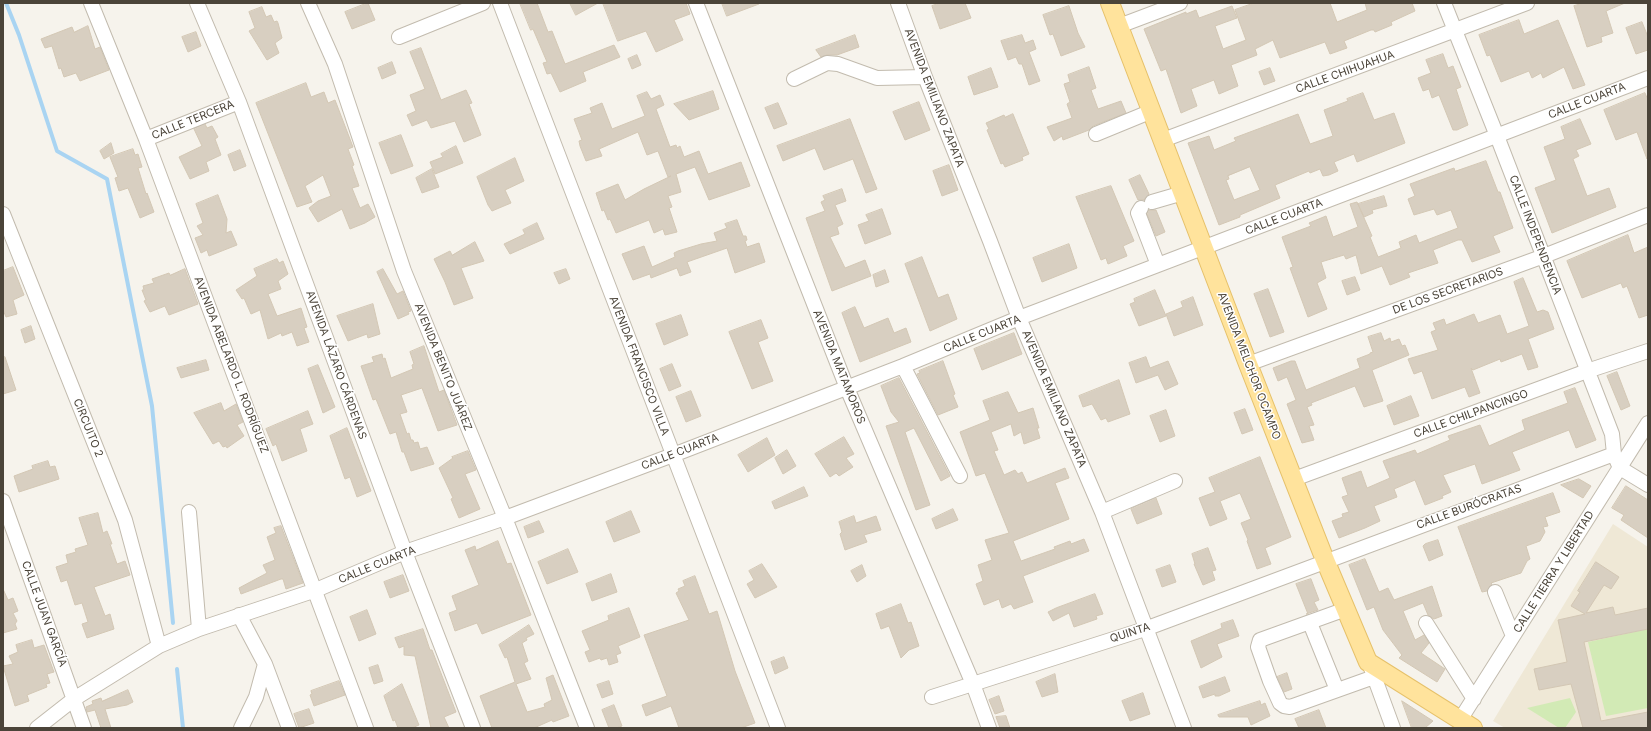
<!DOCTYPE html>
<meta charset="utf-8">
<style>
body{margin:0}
#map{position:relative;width:1651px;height:731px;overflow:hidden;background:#f6f3ec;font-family:Inter,sans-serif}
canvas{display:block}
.frame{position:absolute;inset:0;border:4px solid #4b4439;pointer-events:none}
</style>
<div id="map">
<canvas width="1651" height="731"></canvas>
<div class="frame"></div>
</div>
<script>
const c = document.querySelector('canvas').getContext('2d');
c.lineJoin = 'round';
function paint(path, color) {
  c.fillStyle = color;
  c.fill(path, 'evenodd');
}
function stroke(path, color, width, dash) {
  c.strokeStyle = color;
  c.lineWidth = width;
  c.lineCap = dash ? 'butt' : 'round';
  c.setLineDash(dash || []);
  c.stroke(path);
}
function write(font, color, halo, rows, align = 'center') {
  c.font = font + ' Inter,sans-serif';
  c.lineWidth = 3;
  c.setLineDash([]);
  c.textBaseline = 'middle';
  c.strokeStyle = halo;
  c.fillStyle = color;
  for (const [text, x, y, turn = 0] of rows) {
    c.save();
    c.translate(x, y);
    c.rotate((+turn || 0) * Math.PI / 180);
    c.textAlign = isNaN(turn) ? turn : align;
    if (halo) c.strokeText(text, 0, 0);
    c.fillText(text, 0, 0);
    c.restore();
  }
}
const education = new Path2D(`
 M1613,524L1648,547V728H1505L1493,721Z`);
const green = new Path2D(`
 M1648,629V708L1606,716L1588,642Z
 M1570,698L1576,712L1565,728H1559L1527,708Z`);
const stream = new Path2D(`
 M6,3L19,35L57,151L107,179L152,406L173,623
 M177,669L183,728`);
const building = new Path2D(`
 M368,3L375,20L352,29L345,12Z
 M520,3H537L548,32L552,31L565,64L614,45L620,57L583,72L586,81L560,92L551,73L547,74L543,63L547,62L533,29L531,30Z
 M570,3H598L576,15Z
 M603,3H686L690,14L674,20L683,40L656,52L646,31L618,41Z
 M722,3H759V4L727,16Z
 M940,3H965L971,18L940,29L932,6Z
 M1254,3H1330L1337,22L1367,10L1365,3H1412L1415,11L1391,22L1392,25L1375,32L1374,30H1371L1344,41L1347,48L1330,54L1325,42L1280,58L1273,40L1255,49L1257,55L1231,65L1238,86L1219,94L1214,80L1191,89L1197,106L1181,113L1166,69L1161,71L1144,29L1186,12V14L1196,10L1199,18L1232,6L1237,18L1215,26L1223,49L1246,40L1235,10Z
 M1584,3H1625L1606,11L1613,33L1601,37L1602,42L1587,47L1574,6Z
 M1069,6L1078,33L1085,47L1061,56L1053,34L1050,35L1043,15Z
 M262,7L266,17L271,15L274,22L277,21L278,23L282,38L275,43L279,53L267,60L249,31L255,28L249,12Z
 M1519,20L1524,34L1558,20L1585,85L1573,89L1564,67L1543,78L1541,73L1532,78L1529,71L1501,82L1490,55L1487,56L1479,35Z
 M1642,22L1648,37V50L1636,54L1626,28Z
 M88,26L95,49L100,47L109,70L80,81L76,73L64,77L61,68L59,69L52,46L45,48L41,39L72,27L74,32Z
 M196,32L201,46L188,52L182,37Z
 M855,35L859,47L837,55H827L821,57L816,50Z
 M1022,35L1025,43L1033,40L1036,49L1029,52L1040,81L1029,85L1022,64H1019L1016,57L1008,60L1001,41Z
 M421,48L441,100L466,90L472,103L469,104L481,135L464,142L455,121L431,128L427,120L412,126L407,115L416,111L410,95L425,89L410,52Z
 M1443,54L1448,68L1453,66L1461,87L1456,89L1468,125L1457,130H1453L1439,95L1432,98L1429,89L1423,91L1418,78L1431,73L1426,60Z
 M637,55L641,65L632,69L628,59Z
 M392,62L396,73L382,79L378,68Z
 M1089,67L1096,88L1091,90L1098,109L1121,101L1126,113L1093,126L1089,130L1063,140L1062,136L1054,141L1047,127L1072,118L1067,104L1070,102L1064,84L1070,82L1068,75Z
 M991,68L998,87L974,95L968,77Z
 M1270,68L1275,81L1264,85L1259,72Z
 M306,83L311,97L324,92L328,103L335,100L353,147L348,149L354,165L352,166L359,186L352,188L360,208L368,204L375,217L365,223L350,229L342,209L318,222L309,208L318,201L331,196L323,175L305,186L312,202L297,207L256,103Z
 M713,91L719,109L689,120L674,104Z
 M647,92L651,99L660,95L664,105L656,109L670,147L676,145L677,148L680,146L684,157L699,151L708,174L741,162L750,186L709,200L695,167L676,174L681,192L668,196L672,207L669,208L677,232L665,235L663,229L654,233L649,220L616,233L610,219L608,220L604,210L602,211L596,193L618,184L625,200L644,189L671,176L668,177L658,151L647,155L638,132L599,149L602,156L586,161L580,146L579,141L582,140L574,119L592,113L590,108L602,103L612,129L645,116L637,96Z
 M1363,93L1374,120L1394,113L1405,143L1357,162L1354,154L1334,162L1338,171L1329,175L1323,176L1320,169L1310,173L1309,171L1275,185L1280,198L1240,215V217L1219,225L1188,143L1209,136L1214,150L1236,141L1234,138L1298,114L1310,144L1333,136L1324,110L1348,101L1347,99ZM1250,167L1260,190L1234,200L1226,180L1229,179L1228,176Z
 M1645,93L1648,100L1647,159L1637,132L1616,140L1604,110Z
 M919,102L930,130L905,140L893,112Z
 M778,103L787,124L774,129L765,108Z
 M1013,114L1029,154L1022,157L1023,160L1005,167L1003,163L1001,164L987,130L989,129L986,123L1004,115L1005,117Z
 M850,119L877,189L866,193L853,159L824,170L815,148L783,161L777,146Z
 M1580,119L1591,144L1576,150L1579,156L1573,159L1587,196L1609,188L1616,207L1552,233L1535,188L1556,180L1544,147L1565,139L1561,127Z
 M205,124L207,128L212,126L218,137L215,139L221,155L206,162L209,171L190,179L179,157L202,146L194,129Z
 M401,135L413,166L391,174L379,143Z
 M111,143L114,153L104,159L100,151Z
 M456,146L463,163L435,174L430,162L443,157L441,154Z
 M133,149L135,155L138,154L142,167L138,168L146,194L147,193L154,212L140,218L128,188L119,191L115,178L118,177L110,157Z
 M240,150L246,166L234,171L228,155Z
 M515,158L524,181L505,190L511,203L492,211L488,205L477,177Z
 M1486,161L1498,192H1500L1513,228L1493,236L1500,252L1472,262L1462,240H1458L1433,250L1438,263L1408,273L1410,277L1390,285L1382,266L1361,274L1356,255L1346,259L1344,255L1321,262L1326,278L1317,283L1327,309L1308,317L1290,268L1293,267L1282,237L1311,226L1309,223L1326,216L1333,237L1358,227L1350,204L1357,202L1372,236L1370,237L1378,257L1401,248L1399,242L1416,235L1419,243L1458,228L1451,210L1437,215L1434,209L1414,215L1408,199L1415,196L1410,184L1454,168L1455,171Z
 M949,165L958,190L942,196L933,171Z
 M432,169L439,187L422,193L416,178Z
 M1140,175L1149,194L1144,200H1138L1129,180Z
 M1111,186L1134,241L1123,246L1127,256L1108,264L1106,258L1101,260L1076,197Z
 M842,189L846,201L835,205L843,224L837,227L839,234L830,237L845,268L865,260L871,276L832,291L806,218L825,211L821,202L825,200L823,196Z
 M218,195L227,219L226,233L231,231L237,245L209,256L207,250L201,253L195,238L203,235L197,226L203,223L196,204Z
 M1384,196L1387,206L1372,210L1373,213L1364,217L1358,204Z
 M882,209L891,234L865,244L858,225L869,221L866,215Z
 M1149,210H1156L1165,232L1156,236L1147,214Z
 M737,220L743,236H746L747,240L745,241L747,247L759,243L765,262L735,273L727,248L687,262L691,272L680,276L677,268L651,278L650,274L633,280L622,254L644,246L652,267L675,257L674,253L678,251L701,244L717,241L714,233L727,228L725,224Z
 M537,223L544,239L510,254L504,244L525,234L523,230Z
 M1628,235L1634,253L1648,247V315L1639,318L1627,286L1623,288L1621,283L1582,298L1567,261Z
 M475,242L484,261L461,268L473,298L454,305L445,282L434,259L450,251L452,255Z
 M1069,244L1077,268L1042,282L1033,258Z
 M922,257L938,298L948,294L957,319L930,331L905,264Z
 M277,259L279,263L283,261L288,274L278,281L281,289L268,294L277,316L301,308L307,327L304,328L309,342L297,346L292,332L282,336L281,333L268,339L260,310L251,314L244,298L242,299L236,290L257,276L254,269Z
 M13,267L24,295L13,300L17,314L6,317L3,310V271Z
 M185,269L198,304L169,315L165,306L150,312L144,301L146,300L142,290H144L143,286L154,283L152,279L169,273L170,275Z
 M383,269L397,294L403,291L411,311L408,312L409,314L398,319L377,272Z
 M566,269L570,279L559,284L554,273Z
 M885,270L889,282L876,287L873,275Z
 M1355,277L1360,290L1347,295L1342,281Z
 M1523,278L1537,312L1543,310L1548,312L1554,329L1528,339L1538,367L1528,370L1522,354L1501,362L1500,359L1473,370L1471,368L1480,393L1469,397L1465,387L1432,399L1422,371L1414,374L1408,359L1438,350L1431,332L1436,330L1433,323L1444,319L1446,325L1474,314L1478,323L1500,315L1507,334L1529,326L1514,282Z
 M1268,289L1284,332L1270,337L1254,294Z
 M1155,290L1166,316L1139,326L1130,304L1135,302L1134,299Z
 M1193,297L1203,325L1174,336L1166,314L1183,307L1181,302Z
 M373,304L380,334L368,338L367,334L348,341L337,316Z
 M855,307L864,328L888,318L894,333L906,328L911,342L860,362L842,313Z
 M681,315L688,335L664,345L656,324Z
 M761,320L768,338L758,342L773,381L752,389L729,332Z
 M31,326L35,339L25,343L21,330Z
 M1014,333L1022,354L982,370L974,349Z
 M1381,333L1384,341L1390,338L1391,342L1399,339L1402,346L1405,345L1409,355L1372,370L1383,401L1364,407L1355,386L1311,403L1312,405L1307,407L1314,425L1309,426L1314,440L1302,443L1287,404L1296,400L1287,377L1278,381L1273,368L1291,361H1295L1306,390L1360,368L1357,359L1370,354V353L1373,352L1368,337Z
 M424,346L439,392L444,390L457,425L438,431L422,388L401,395L407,412L400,414L407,434L409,433L411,440H413L414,443L418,442L420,449L427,447L434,464L411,471L404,452H402L396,432L390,434L376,399L373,400L361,366L374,362L372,357L382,354L383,359L385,358L391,378L413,369L412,365L414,364L410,352Z
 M5,357L16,390L3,394V358Z
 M1146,357L1150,368L1168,361L1178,384L1165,390L1158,375L1136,383L1129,363Z
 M206,360L209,370L181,378L177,368Z
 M943,361L955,394L953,395L958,407L938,415L917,374L920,373L919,371Z
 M672,364L681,386L669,391L660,369Z
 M318,365L335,407L323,413L308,369Z
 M1617,372L1630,406L1621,410L1607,376Z
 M899,378L950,476L941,481L914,428L905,432L930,505L916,510L886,426L899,422L891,412L881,386Z
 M1119,380L1130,414L1108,422L1106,418L1101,420L1092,404L1083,407L1079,396Z
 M1575,388L1596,440L1576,448L1569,430L1512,452L1520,470L1482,484L1475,464L1443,475L1451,492L1442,496L1443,498L1425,505L1415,480L1394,489L1397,497L1374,506L1380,521L1365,528L1339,538L1332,521L1343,517L1342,514L1349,512L1342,497L1348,495L1342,478L1361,471L1367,488L1390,478L1383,461L1415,450L1417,454L1450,440L1448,436L1480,425L1489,446L1525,430L1522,420L1568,403L1564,392Z
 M691,391L701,416L686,422L676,397Z
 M1008,392L1018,413L1033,408L1039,428H1037L1040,438L1024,444L1021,432L1014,436L1011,424L991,432L998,450L994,451L1004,475L1015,470L1018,474L1022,472L1027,483L1065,468L1069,478L1055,483L1069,519L1013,541L1021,561L1055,549L1054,547L1070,541L1071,544L1084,539L1089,551L1023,576L1033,602L1014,609L1011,604L1002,608L999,599L984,605L976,584L983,581L978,565L992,560L985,540L1009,533L985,473L976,476L960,432L990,420L983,401Z
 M1411,396L1419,416L1394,425L1387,406Z
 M221,403L224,411L236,404L243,422L237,425L244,436L227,448L226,446L223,447L219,441L213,444L194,413Z
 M1245,409L1253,430L1242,434L1234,413Z
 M1166,410L1175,436L1160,442L1150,416Z
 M308,411L313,424L300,429L307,451L282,461L276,444L273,446L266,429Z
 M347,428L371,491L357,497L350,477L345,479L330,436Z
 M844,437L854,454L846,458L853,467L839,476L836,473L830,477L815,454Z
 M767,438L775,455L748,472L738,455Z
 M787,450L796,466L783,474L775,458Z
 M468,451L476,470L465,474L480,509L459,518L451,499L453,498L439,468L453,458L452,457Z
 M1260,457L1291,537L1265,548L1271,564L1257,569L1247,541L1248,540L1241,523L1251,519L1240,493L1220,501L1227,519L1210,526L1199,498L1215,492L1209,478Z
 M48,461L50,467L55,466L59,479L19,492L14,476L33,469L32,466Z
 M1579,479L1591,486L1583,498L1561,485Z
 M1626,486L1648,500V538L1621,520L1624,515L1612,508Z
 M804,487L808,496L775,509L772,502Z
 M1553,493L1560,512L1545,517L1548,526L1543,527L1545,532L1540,541L1526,546L1530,559L1527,561L1521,573L1491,583L1492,584L1487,591L1482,592L1458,527Z
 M1156,498L1162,514L1137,524L1131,509Z
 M953,509L958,520L936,529L932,519Z
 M631,511L640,532L614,542L606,522Z
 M98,513L103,533L107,531L112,544H110L117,564L125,561L130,575L94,587L105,616L110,614L114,629L87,638L82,624L88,622L82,603L75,605L67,580L61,582L56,567L68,563L66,555L76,552L75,549L88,545L79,518Z
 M854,516L856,523L876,516L881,530L864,535L867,542L845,550L840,534L842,532L839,522Z
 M539,521L544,532L528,538L524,527Z
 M281,526L303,583L286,589L283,579H281L241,594L239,588L267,573L263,565L275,560L267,537L276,533L274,528Z
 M1438,540L1443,555L1429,561L1423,546L1425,544Z
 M498,541L507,564L511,563L531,615L482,634L477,623L455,631L449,613L457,610L452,596L479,585L465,550L475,546L476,550Z
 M1208,548L1216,570L1212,571L1215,580L1203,585L1194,564H1195L1192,554Z
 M568,549L578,572L547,584L538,562Z
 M1365,559L1379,592L1388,588L1394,600L1432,586L1442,616L1434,619L1428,615L1423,603L1403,611L1415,640L1424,635L1429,643L1421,653L1445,669L1437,682L1399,658L1402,655L1383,630L1374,607L1367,610L1349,565Z
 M1596,562L1619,577L1611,589L1604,585L1586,613L1613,607L1615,615L1648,608V629L1584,642L1601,721L1648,712V728H1583L1571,684L1539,690L1534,669L1567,662L1558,620L1585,614L1571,606L1580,592L1578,591Z
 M762,564L777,587L755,598L747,584L754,580L749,571Z
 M862,565L866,576L857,582L851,571Z
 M1170,565L1176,582L1162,587L1156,570Z
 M611,574L617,592L592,601L586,584Z
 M403,575L409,591L390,598L384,582Z
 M695,576L709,614L717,611L735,671L755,723L741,728H679L671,706L646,716L642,705L667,696L644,635L689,620L676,593L679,591L678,589L685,586L683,581Z
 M1311,579L1319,600L1314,602L1318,610L1306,614H1308L1296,584Z
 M3,589L8,600L13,598L18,611L13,613L17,621L15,624L17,629L3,633Z
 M1095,594L1103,614L1096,616L1097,619L1074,627L1069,613L1053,621L1048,612L1056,608Z
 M901,604L908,623L911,622L919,646L909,650L901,658L889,626L881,629L876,614Z
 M629,608L640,637L618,646L621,653L616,655L618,662L609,665L607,658L601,660L600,658L589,662L585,652L590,650L582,631L609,620L608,616Z
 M367,610L376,634L359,641L350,617Z
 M1233,620L1239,636L1217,644L1222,657L1201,668L1191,641L1222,628L1221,624Z
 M529,625L534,634L526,638L527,640L522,643L528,661L524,663L531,679L516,684L527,712L545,707L544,704L552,700L546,678L553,675L569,716L553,722L552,720L534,728H492L480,696L515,682L507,657L505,658L499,645Z
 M423,629L430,650H432L456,712L444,717L449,728H431L415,656L404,655V646L399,648L395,638Z
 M32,640L34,648L44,645L54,672L47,674L50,683L46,684L47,687L27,695L29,701L15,706L3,666L13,664L9,656L18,652L16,645Z
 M784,657L788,668L775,674L771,662Z
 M378,665L383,681L374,684L369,668Z
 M1287,673L1292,689L1284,692L1277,677Z
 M1055,674L1058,692L1042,697L1036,682Z
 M1225,677L1230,691L1219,696H1215V694L1203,698L1199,687Z
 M339,681L345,695L314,706L310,695L312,694L311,691Z
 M609,681L613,694L602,698L597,685Z
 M402,684L419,725L412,728H398L395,720L393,721L384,696Z
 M128,690L133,702L127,705L105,709L111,728H101L95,710L87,712L86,707L93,704L92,701L101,698L102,701Z
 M1143,693L1150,714L1130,721L1122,701Z
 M999,696L1004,711L995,714L989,700Z
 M1260,701L1261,705L1265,703L1270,716L1251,725L1248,717H1219L1218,715Z
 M1402,701L1433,721L1425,728H1412Z
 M614,705L622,726L616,728H609L602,710Z
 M309,709L314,723L299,728L294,714Z
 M1319,710L1326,728H1299L1295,719Z
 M1006,716L1010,728H1000L996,717Z`);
const minor = new Path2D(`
 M91,3L146,139L366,728
 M197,3L239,102L405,552L473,728
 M308,3L335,64L404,271L505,518L587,728
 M500,3L778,728
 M696,3L847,388L973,684L989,728
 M898,3L925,77L990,241L1019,318L1102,512L1184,728
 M1444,3L1497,136L1612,434L1614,454L1620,468L1648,485
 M1119,26L1180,3
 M399,37L483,3
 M794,79L827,63L838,64L877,78L925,77
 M1096,134L1152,111
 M146,139L239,102
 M1163,140L1527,3
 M1152,202L1183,193
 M1141,208L1138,213L1158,265
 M3,214L125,520L159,646
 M1248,364L1544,256L1648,215
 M903,366L960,476
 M1294,479L1587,371L1648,351
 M3,501L84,728
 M189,512L199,629
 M1102,512L1175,481
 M1495,592L1513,636
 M1346,609L1260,640L1258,647L1270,681L1280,703L1284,706L1290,707L1374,677
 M239,615L265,664L289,728
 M1310,623L1337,690
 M1426,623L1474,699
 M1371,668L1393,728
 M932,697L1145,629L1614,454
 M1460,720L1648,423
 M37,728L74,699L159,646L199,629L316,590L405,552L505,518L673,455L903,366L1019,318L1648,78
 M241,728L256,697L265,664`);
const major = new Path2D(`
 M1110,3L1248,364L1325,560L1368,662L1473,728`);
const streetNames = [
 ["CALLE CHIHUAHUA",1345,72,-20],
 ["AVENIDA EMILIANO ZAPATA",934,98,69],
 ["CALLE CUARTA",1587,101,-21],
 ["CALLE TERCERA",193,120,-22],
 ["CALLE CUARTA",1284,217,-21],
 ["CALLE INDEPENDENCIA",1535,235,69],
 ["DE LOS SECRETARIOS",1448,291,-20],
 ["CALLE CUARTA",982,334,-22],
 ["AVENIDA ABELARDO L. RODRÍGUEZ",231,365,69],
 ["AVENIDA LÁZARO CÁRDENAS",336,365,70],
 ["AVENIDA FRANCISCO VILLA",639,366,69],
 ["AVENIDA MELCHOR OCAMPO",1249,366,69],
 ["AVENIDA BENITO JUÁREZ",443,367,68],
 ["AVENIDA MATAMOROS",839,367,68],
 ["AVENIDA EMILIANO ZAPATA",1054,399,67],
 ["CALLE CHILPANCINGO",1471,414,-20],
 ["CIRCUITO 2",88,428,68],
 ["CALLE CUARTA",680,452,-21],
 ["CALLE BURÓCRATAS",1469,507,-20],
 ["CALLE CUARTA",377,565,-22],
 ["CALLE TIERRA Y LIBERTAD",1554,572,-58],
 ["CALLE JUAN GARCÍA",44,614,70],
 ["QUINTA",1130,633,-18]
];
paint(education, '#efe8d6');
paint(green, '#d2eab5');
stroke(stream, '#a9d4f2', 4);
paint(building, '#d8cfc1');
stroke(building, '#d3c7b4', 1);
stroke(minor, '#c2bbae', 16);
stroke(major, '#e6c16a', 20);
stroke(minor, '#fff', 14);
stroke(major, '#ffe39c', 18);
write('11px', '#4b4439', '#fff', streetNames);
</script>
